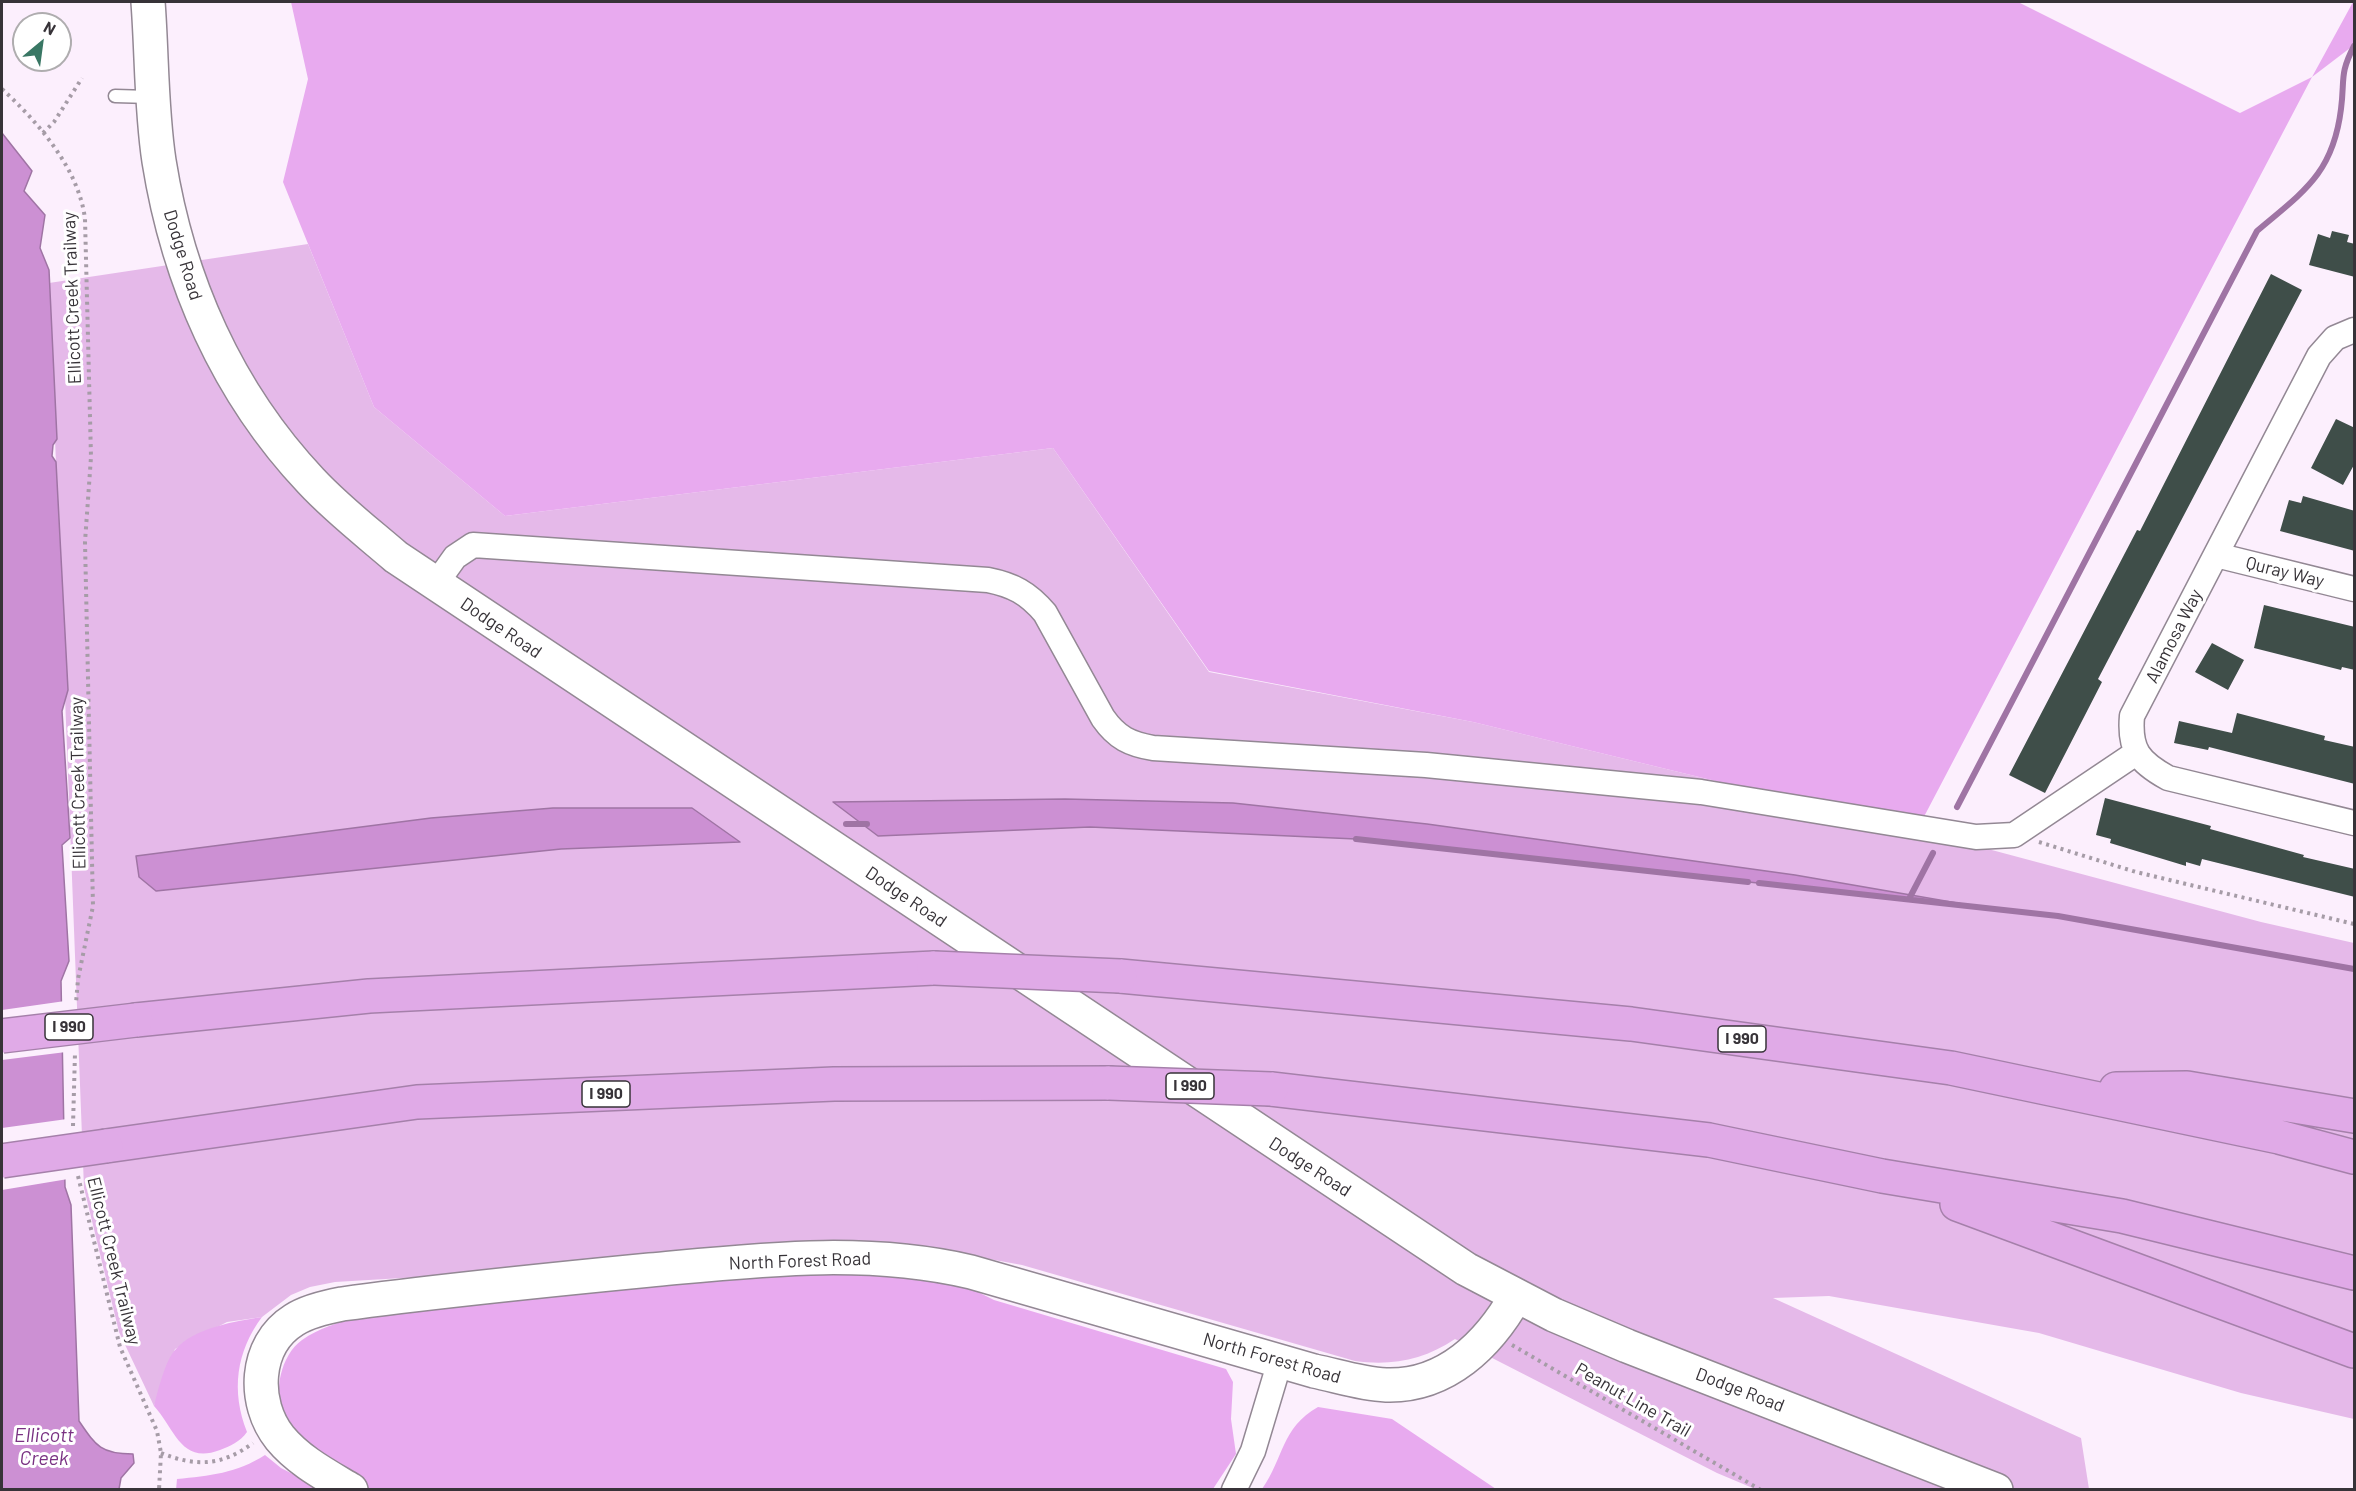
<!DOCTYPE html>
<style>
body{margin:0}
#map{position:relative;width:2356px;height:1491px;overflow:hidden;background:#fceffd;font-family:Barlow,sans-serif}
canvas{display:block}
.frame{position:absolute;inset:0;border:3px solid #373338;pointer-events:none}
.north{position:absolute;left:12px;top:12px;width:60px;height:60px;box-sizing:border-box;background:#fff;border:2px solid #afadaf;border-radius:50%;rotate:29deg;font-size:16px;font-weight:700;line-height:24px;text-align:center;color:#373338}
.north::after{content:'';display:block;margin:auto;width:21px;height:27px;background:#397764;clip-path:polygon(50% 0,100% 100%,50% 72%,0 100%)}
</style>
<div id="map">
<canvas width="2356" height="1491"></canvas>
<div class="frame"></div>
<div class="north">N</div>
</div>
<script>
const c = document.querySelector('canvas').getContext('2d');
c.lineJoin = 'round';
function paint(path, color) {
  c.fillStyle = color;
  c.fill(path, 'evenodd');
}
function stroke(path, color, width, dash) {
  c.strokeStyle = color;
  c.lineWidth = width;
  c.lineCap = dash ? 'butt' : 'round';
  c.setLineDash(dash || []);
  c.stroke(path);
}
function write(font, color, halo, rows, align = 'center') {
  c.font = font + ' Barlow,sans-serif';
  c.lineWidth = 6;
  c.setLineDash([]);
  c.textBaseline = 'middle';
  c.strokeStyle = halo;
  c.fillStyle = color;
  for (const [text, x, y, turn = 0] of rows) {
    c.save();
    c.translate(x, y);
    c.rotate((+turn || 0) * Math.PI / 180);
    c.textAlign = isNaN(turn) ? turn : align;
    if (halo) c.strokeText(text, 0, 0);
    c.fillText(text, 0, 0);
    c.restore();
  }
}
const green = new Path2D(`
 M308,244L374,407L505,516L1053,448L1209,672L1473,722L1917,830L2261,922L2354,943V1419L2241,1393L2039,1333L1829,1296L1773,1298L2081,1438L2089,1489H1755L1717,1473L1455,1339C1424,1360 1392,1366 1355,1361L1022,1265L918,1246L863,1241L752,1245L436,1276L335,1282L310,1287L291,1295L262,1317L227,1322L175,1349L154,1406L119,1332L84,1188L49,283Z`);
const forest = new Path2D(`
 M291,2H2018L2240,113L2312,77L2353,2L2354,45L2312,77L1917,830L1473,722L1209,671L1053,448L505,516L374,407L283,182L308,79Z
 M865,1270L972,1284L980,1293L994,1300L1226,1369L1233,1382L1231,1419L1236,1454L1213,1489L370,1490C333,1467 267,1424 281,1374C284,1361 291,1348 302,1340C319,1328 338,1323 357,1317L674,1281Z
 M262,1317C236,1352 231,1391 247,1432C240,1442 230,1446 220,1450C181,1465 175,1429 154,1406C158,1391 165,1360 176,1349C194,1328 236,1321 262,1317Z
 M1318,1407L1392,1419L1496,1489H1262C1284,1458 1281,1428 1318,1407Z
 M265,1455L281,1468L324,1490H176L177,1479C209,1476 237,1473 265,1455Z`);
const water = new Path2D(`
 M2,133L32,171L24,191L45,215L40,248L49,270L57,439L53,445L52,456L56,462L68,690L62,711L70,838L62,845L69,961L61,981L65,1187L71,1205L79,1421C96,1446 101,1454 133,1454L134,1463L121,1478L119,1489H2Z
 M1065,799L1233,803L1427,824L1795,875L1986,908L1356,839L1090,827L878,836L833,802Z
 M553,808H692L740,842L561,849L156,891L139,877L136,856L431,818Z`);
const pier = new Path2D(`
 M65,1001L66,1052L2,1060V1010Z
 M67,1119L68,1179L2,1190V1128Z`);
const stream = new Path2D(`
 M1957,807L2257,231C2303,192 2333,174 2341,109C2345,79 2339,75 2354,46
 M846,824H867
 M1356,839L1748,882
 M1759,883L2058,916L2354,969
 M1909,899L1933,853`);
const building = new Path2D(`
 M2332,231L2349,235L2347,242L2355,244V277L2309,265L2318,234L2330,238Z
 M2271,274L2302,290L2098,679L2102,682L2045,793L2009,775L2137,530L2140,531Z
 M2336,419L2355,428V463L2343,485L2311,468Z
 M2303,496L2355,511V551L2280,531L2289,500L2301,503Z
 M2264,605L2355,627V670L2342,667L2341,670L2254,648Z
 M2212,643L2244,660L2228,690L2195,672Z
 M2237,713L2325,736L2324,740L2355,747V784L2209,747L2208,750L2174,743L2179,721L2232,733Z
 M2105,798L2211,826L2210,829L2304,855L2303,857L2355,869V897L2202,859L2200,866L2186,862V866L2110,843L2111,839L2096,835Z`);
const path = new Path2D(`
 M2,89C38,122 79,169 85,219L91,457L85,542L93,906L78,979L76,1003
 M43,133L54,122L82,78
 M2039,842L2136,872L2354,924
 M73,1126L75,1053
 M78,1176L120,1347L157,1431L161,1453L159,1490
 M1512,1345L1761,1490
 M161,1453C196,1467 222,1466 253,1443`);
const lane = new Path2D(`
 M115,96L150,97`);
const street = new Path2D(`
 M2354,330L2335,338L2319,356L2132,716C2129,750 2139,762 2168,778L2354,823
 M2216,555L2354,589
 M435,585L455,557L473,545L988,580C1013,585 1028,593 1045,613L1103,718C1117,738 1130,744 1153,748L1426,765L1701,792L1976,837L2014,835L2136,753
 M1234,1490L1253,1451L1280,1361`);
const secondary = new Path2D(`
 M148,2C152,54 151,109 159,161C178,280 227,392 311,481C337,509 367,532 396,557L1466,1269L1554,1315L1627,1346L1996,1490
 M351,1490C326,1475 299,1461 280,1438C252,1403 254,1345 294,1320C308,1311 326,1307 342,1304C444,1290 547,1280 650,1270C758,1260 864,1247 971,1272L1314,1371C1338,1376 1361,1384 1386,1385C1446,1387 1489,1344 1516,1296`);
const highway = new Path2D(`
 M1120,976L1631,1024L1951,1068L2279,1137L2354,1157
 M136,1020L369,996L934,968
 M1271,1089L1709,1140L1882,1176L2122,1216L2354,1273
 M2116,1089L2187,1088L2354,1116
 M106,1146L417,1102L834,1084L1109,1083
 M1957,1204L2354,1351`);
const highwayBridge = new Path2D(`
 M934,968L1120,976
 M2,1036L136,1020
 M1109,1083L1271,1089
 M2,1161L106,1146`);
const shields = [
 [69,1027,48],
 [1742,1039,48],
 [1190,1086,48],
 [606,1094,48]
];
const shieldNames = [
 ["I 990",69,1027],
 ["I 990",1742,1039],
 ["I 990",1190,1086],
 ["I 990",606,1094]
];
const streetNames = [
 ["Dodge Road",183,255,73],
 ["Ellicott Creek Trailway",72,298,-92],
 ["Quray Way",2285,572,14],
 ["Dodge Road",501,628,34],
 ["Alamosa Way",2174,636,-63],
 ["Ellicott Creek Trailway",78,783,-91],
 ["Dodge Road",906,897,34],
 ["Dodge Road",1310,1167,33],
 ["Ellicott Creek Trailway",114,1261,76],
 ["North Forest Road",800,1261,-2],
 ["North Forest Road",1272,1358,16],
 ["Dodge Road",1740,1390,21],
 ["Peanut Line Trail",1633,1400,30]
];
const waterNames = [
 ["Ellicott",44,1435],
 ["Creek",44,1458]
];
paint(green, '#e5b9e9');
paint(forest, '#e8aaef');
paint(water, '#cc90d3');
stroke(water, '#9f74a4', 1.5);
paint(pier, '#fceffd');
stroke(stream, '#9f74a4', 6);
paint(building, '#3f4e49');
stroke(lane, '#938894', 15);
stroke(street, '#938894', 27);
stroke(secondary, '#938894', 36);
stroke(highway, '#a580aa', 36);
stroke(path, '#a69ca7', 4, [3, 4.5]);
stroke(lane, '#fff', 12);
stroke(street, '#fff', 24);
stroke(secondary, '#fff', 33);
stroke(highway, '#e0aae7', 33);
stroke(highwayBridge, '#a580aa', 36, []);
stroke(highwayBridge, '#e0aae7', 33);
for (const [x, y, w] of shields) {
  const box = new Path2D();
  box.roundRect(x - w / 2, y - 13, w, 26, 4.5);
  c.fillStyle = '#fff';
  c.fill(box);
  stroke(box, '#373338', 1.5);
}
write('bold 16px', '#373338', null, shieldNames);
write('18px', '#373338', '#fff', streetNames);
write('italic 20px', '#793182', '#fff', waterNames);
</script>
